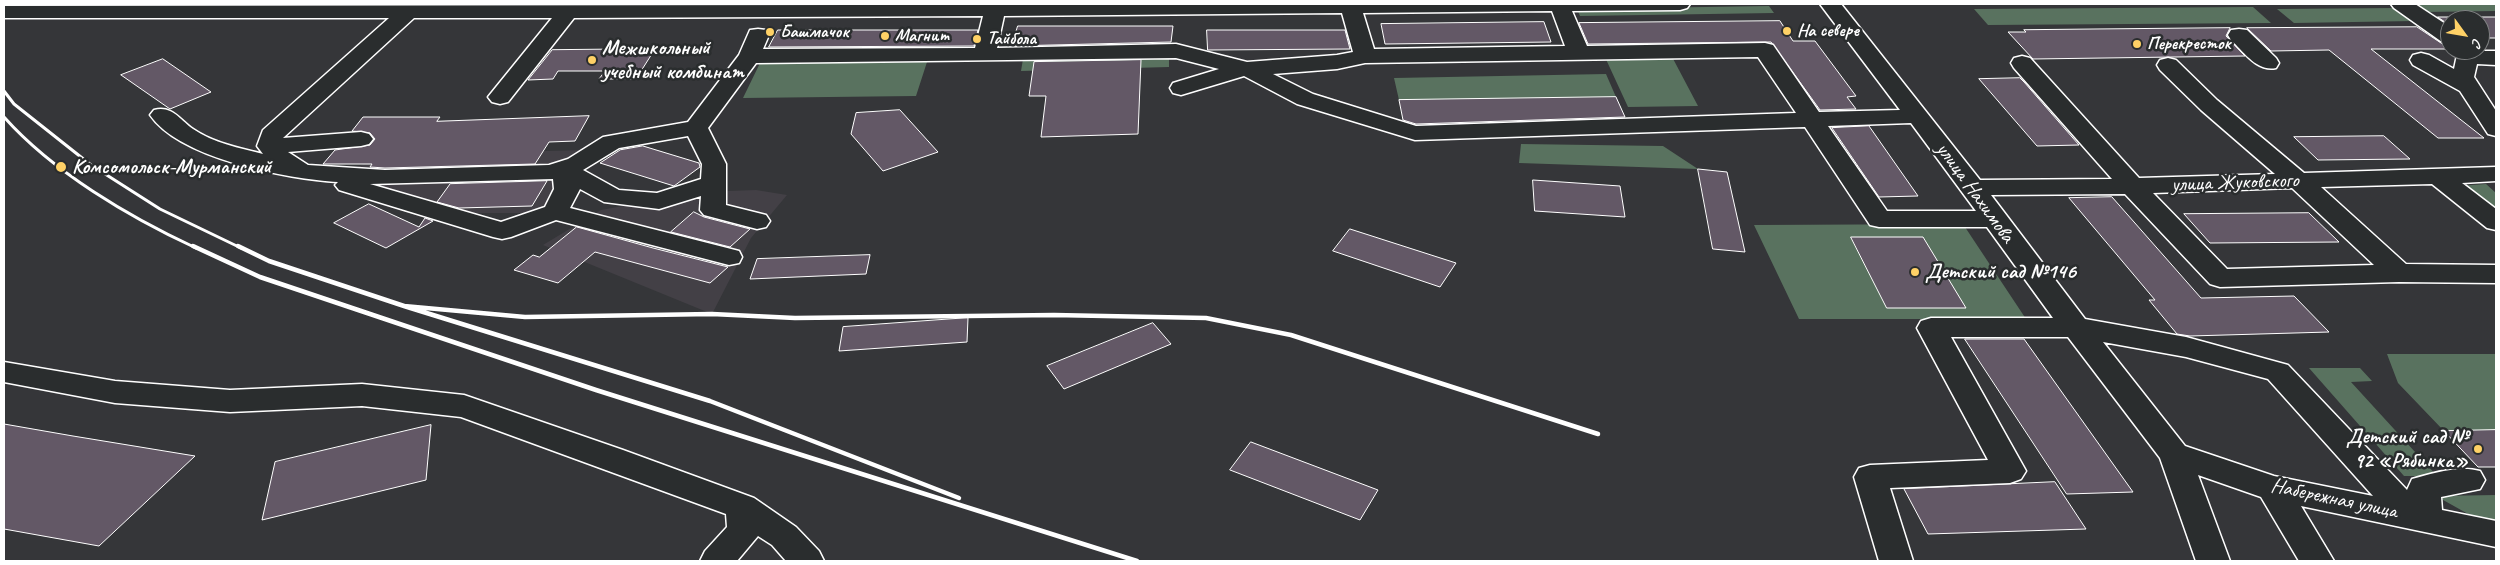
<!DOCTYPE html>
<meta charset="utf-8">
<style>
body{margin:0}
#map{position:relative;width:2500px;height:565px;overflow:hidden;background:#353639;font-family:Caveat,sans-serif}
canvas{display:block}
.frame{position:absolute;inset:0;border:5px solid #fff;pointer-events:none}
.north{position:absolute;left:2440px;top:10px;width:50px;height:50px;box-sizing:border-box;background:#2a2d2e;border:1px solid #7f8182;border-radius:50%;rotate:122deg;font-size:14px;font-weight:700;line-height:20px;text-align:center;color:#fff}
.north::after{content:'';display:block;margin:auto;width:18px;height:22px;background:#ffd166;clip-path:polygon(50% 0,100% 100%,50% 72%,0 100%)}
</style>
<div id="map">
<canvas width="2500" height="565"></canvas>
<div class="frame"></div>
<div class="north">С</div>
</div>
<script>
const c = document.querySelector('canvas').getContext('2d');
c.lineJoin = 'round';
function paint(path, color) {
  c.fillStyle = color;
  c.fill(path, 'evenodd');
}
function stroke(path, color, width, dash) {
  c.strokeStyle = color;
  c.lineWidth = width;
  c.lineCap = dash ? 'butt' : 'round';
  c.setLineDash(dash || []);
  c.stroke(path);
}
function write(font, color, halo, rows, align = 'center') {
  c.font = font + ' Caveat,sans-serif';
  c.lineWidth = 5;
  c.setLineDash([]);
  c.textBaseline = 'middle';
  c.strokeStyle = halo;
  c.fillStyle = color;
  for (const [text, x, y, turn = 0] of rows) {
    c.save();
    c.translate(x, y);
    c.rotate((+turn || 0) * Math.PI / 180);
    c.textAlign = isNaN(turn) ? turn : align;
    if (halo) c.strokeText(text, 0, 0);
    c.fillText(text, 0, 0);
    c.restore();
  }
}
const built = new Path2D(`
 M587,150L538,213H421L356,168L380,155Z
 M756,190L787,195L751,238L712,314L543,245L601,210L700,192Z`);
const green = new Path2D(`
 M853,4H1069L851,7Z
 M2496,4V11L2423,12L2413,5Z
 M1769,6L1774,13L1580,16L1577,9Z
 M2253,7L2271,23L1988,25L1974,9Z
 M2395,8L2414,21L2294,23L2277,9Z
 M1670,53L1698,106L1628,107L1604,55Z
 M1169,55V67L1021,71L1023,59Z
 M927,62L916,96L743,98L760,63Z
 M1606,74L1616,97L1399,100L1394,78Z
 M1521,144L1663,146L1698,169L1519,163Z
 M2486,184L2496,193V216L2458,186Z
 M1963,224L2026,319H1799L1754,225ZM1851,238H1923L1887,308Z
 M2387,354H2496V430L2444,431L2398,383Z
 M2309,368H2360L2372,381L2351,382L2437,476H2404Z
 M2496,495V523L2486,524L2436,496Z`);
const building = new Path2D(`
 M2438,17H2496V38H2480V20H2450V25Z
 M1780,21L1793,41H1815L1856,96L1847,97L1856,109L1820,110L1771,42L1588,44L1579,23Z
 M1544,22L1551,42L1385,44L1381,24Z
 M1018,26H1173L1171,42L1012,46Z
 M2417,27L2450,49H2371L2484,138H2438L2329,50L2271,51L2247,28Z
 M2230,28L2226,36L2245,56L2033,59L2008,32H2026L2024,30Z
 M778,30H978L974,46L769,47Z
 M1207,30H1345L1350,49L1208,50Z
 M655,49L636,79H599L605,71H558L553,79L528,80L552,50Z
 M163,59L211,92L170,109L121,75Z
 M1141,60L1138,134L1041,137L1046,96H1029L1034,62Z
 M2020,78L2024,82L2079,145L2037,146L1979,79Z
 M1616,97L1625,117L1416,124L1403,120L1399,100Z
 M900,110L938,152L883,171L851,134L856,113Z
 M589,116L575,141L549,142L535,164L385,168L370,167L372,164H323L335,150L370,145L375,139L370,133L352,131L363,117H440L437,121Z
 M1869,126L1918,196L1879,197L1832,128Z
 M2384,136L2410,159L2318,160L2294,137Z
 M643,146L699,163L700,167L674,186L600,163L620,150Z
 M1698,169L1727,172L1745,252L1713,249Z
 M1533,180L1620,186L1625,217L1535,211Z
 M547,181L532,206L459,208L437,202L450,184Z
 M2112,197L2201,298L2294,296L2329,332L2190,336L2177,334L2149,300H2155L2069,198Z
 M369,204L419,227L425,218L433,221L386,248L334,223Z
 M694,212L704,217L750,229L730,247L671,232Z
 M2309,213L2339,242L2210,243L2184,214Z
 M577,227L653,248L728,267L710,283L595,252L558,283L514,270L533,255L539,257Z
 M1350,229L1456,263L1440,287L1333,251Z
 M1851,237H1923L1966,308H1887Z
 M870,255L866,274L750,279L757,259Z
 M968,318L967,342L839,351L843,327Z
 M1153,323L1171,344L1064,389L1047,366Z
 M1965,339H2024L2133,492L2067,494Z
 M4,424L73,436L195,456L99,546L4,529Z
 M431,425L426,480L262,520L275,462Z
 M2496,430V467H2478L2444,431Z
 M1251,442L1378,490L1360,520L1230,470Z
 M2055,482L2086,529L1928,534L1904,489Z`);
const minor = new Path2D(`
 M1690,4L1687,8L1680,10L1572,11L1587,46L1765,43L1773,45L1819,112L1900,110L1820,4H1841L1980,180L2112,179L2014,68L2011,63L2014,58L2022,56L2030,58L2139,178L2275,174L2201,110L2160,70L2157,65L2160,60L2168,58L2176,60L2217,100L2304,173L2496,167V181L2462,183L2496,209V230L2487,228L2432,184L2321,187L2406,264L2496,265V283L2399,282L2220,287L2210,284L2125,194L1991,195L2085,319L2186,337L2288,365L2407,490L2412,479C2432,473 2460,465 2480,471L2485,480L2480,489L2441,497L2442,510L2496,521V547L2301,506L2334,561H2299L2261,497L2198,475L2230,561H2196L2160,458L2068,337H1951L2026,471L2021,479L2010,483L1890,488L1913,561H1879L1854,477L1859,468L1870,465L1988,460L1917,328L1921,321L1931,318H2053L1987,227H1879L1870,225L1805,127L1415,140L1297,104L1244,76L1181,95L1173,93L1170,88L1173,83L1219,69L1176,58L756,63L708,128L726,164V205L766,215L770,221L766,227L757,229L704,215L700,210L701,196L659,209L604,202L580,189L570,208L739,251L742,257L739,263L729,265L556,220L511,237L502,239L493,237L339,190L335,185L338,182C288,179 180,159 150,115L154,110C172,105 180,120 193,129C213,143 240,148 263,154L257,146L263,130L389,18H4V6ZM1552,11L1565,46L1374,49L1363,13ZM1342,13L1353,52L1337,55L1247,62L1176,44L997,48L1004,16ZM983,16L975,48L763,49L769,35L766,30L758,29L750,30L739,55L688,122L603,137L568,159L549,165L385,170L308,165L288,152L361,146L369,144L373,139L369,134L361,132L283,138L414,18H552L488,97L492,102L500,104L508,102L574,18ZM1758,57L1796,113L1416,126L1313,94L1273,74L1337,69L1365,63ZM1911,123L1976,211H1887L1828,126ZM688,136L702,164L701,179L657,193L619,190L583,170L619,148ZM553,179L554,189L545,207L501,222L370,184ZM2292,188L2374,265L2227,269L2153,193ZM2103,342L2186,357L2268,379L2373,496L2274,476L2185,446Z
 M2391,4H2415L2450,27V43L2442,42L2394,8Z
 M2239,29L2247,30L2276,58L2279,63L2276,68C2257,72 2244,52 2231,40L2228,35L2231,30Z
 M2480,48L2485,51H2496V65L2477,64L2474,77L2496,111V136L2488,134L2460,91L2413,65L2410,60L2413,55L2421,53L2429,55L2454,69L2458,50H2480Z
 M4,362L115,381L230,390L362,384L464,395L623,450L754,498L796,527L819,551L824,561H786L772,545L758,536L737,561H700L705,551L727,527L726,514L461,417L362,406L230,412L115,403L4,382Z`);
const railFar1 = new Path2D(`
 M4,91L14,104L91,165L160,209L241,248
 M4,117C53,172 129,217 196,248`);
const rail = new Path2D(`
 M193,246L260,277L596,390L1137,561
 M238,246L269,261L404,306L710,401L959,498
 M404,306L525,317L712,314L795,318L1054,315L1206,318L1291,335L1598,434`);
const markers = [
 [1787,31,5,"#ffd166"],
 [770,32,5,"#ffd166"],
 [885,36,5,"#ffd166"],
 [977,39,5,"#ffd166"],
 [2137,44,5,"#ffd166"],
 [592,60,5,"#ffd166"],
 [61,167,6,"#ffd166"],
 [1915,272,5,"#ffd166"],
 [2478,449,5,"#ffd166"]
];
const farPoinames = [
 ["На севере",1797,31],
 ["Башмачок",780,32],
 ["Магнит",895,36],
 ["Тайбола",987,39],
 ["Перекресток",2147,44]
];
const poiNames = [
 ["Межшкольный",602,48],
 ["учебный комбинат",602,72],
 ["Комсомольск-Мурманский",72,167],
 ["Детский сад №146",1925,272],
 ["Детский сад №",2468,437,"right"],
 ["92 «Рябинка»",2468,461,"right"]
];
const streetNames = [
 ["улица Жуковского",2235,183,-2],
 ["улица Нахимова",1975,193,54],
 ["Набережная улица",2334,499,12]
];
paint(built, '#434046');
paint(green, '#59725f');
paint(building, '#635866');
stroke(building, '#fff', 1);
stroke(minor, '#fff', 3);
paint(minor, '#2a2d2e');
stroke(railFar1, '#fff', 3);
stroke(rail, '#fff', 4.5);
for (const [x, y, r, color] of markers) {
  const dot = new Path2D();
  dot.arc(x, y, r, 0, 2 * Math.PI);
  c.fillStyle = color;
  c.fill(dot);
  stroke(dot, '#2a2d2e', 2);
}
write('bold 18px', '#fff', '#2a2d2e', farPoinames, 'left');
write('bold 21px', '#fff', '#2a2d2e', poiNames, 'left');
write('21px', '#fff', '#2a2d2e', streetNames);
</script>
